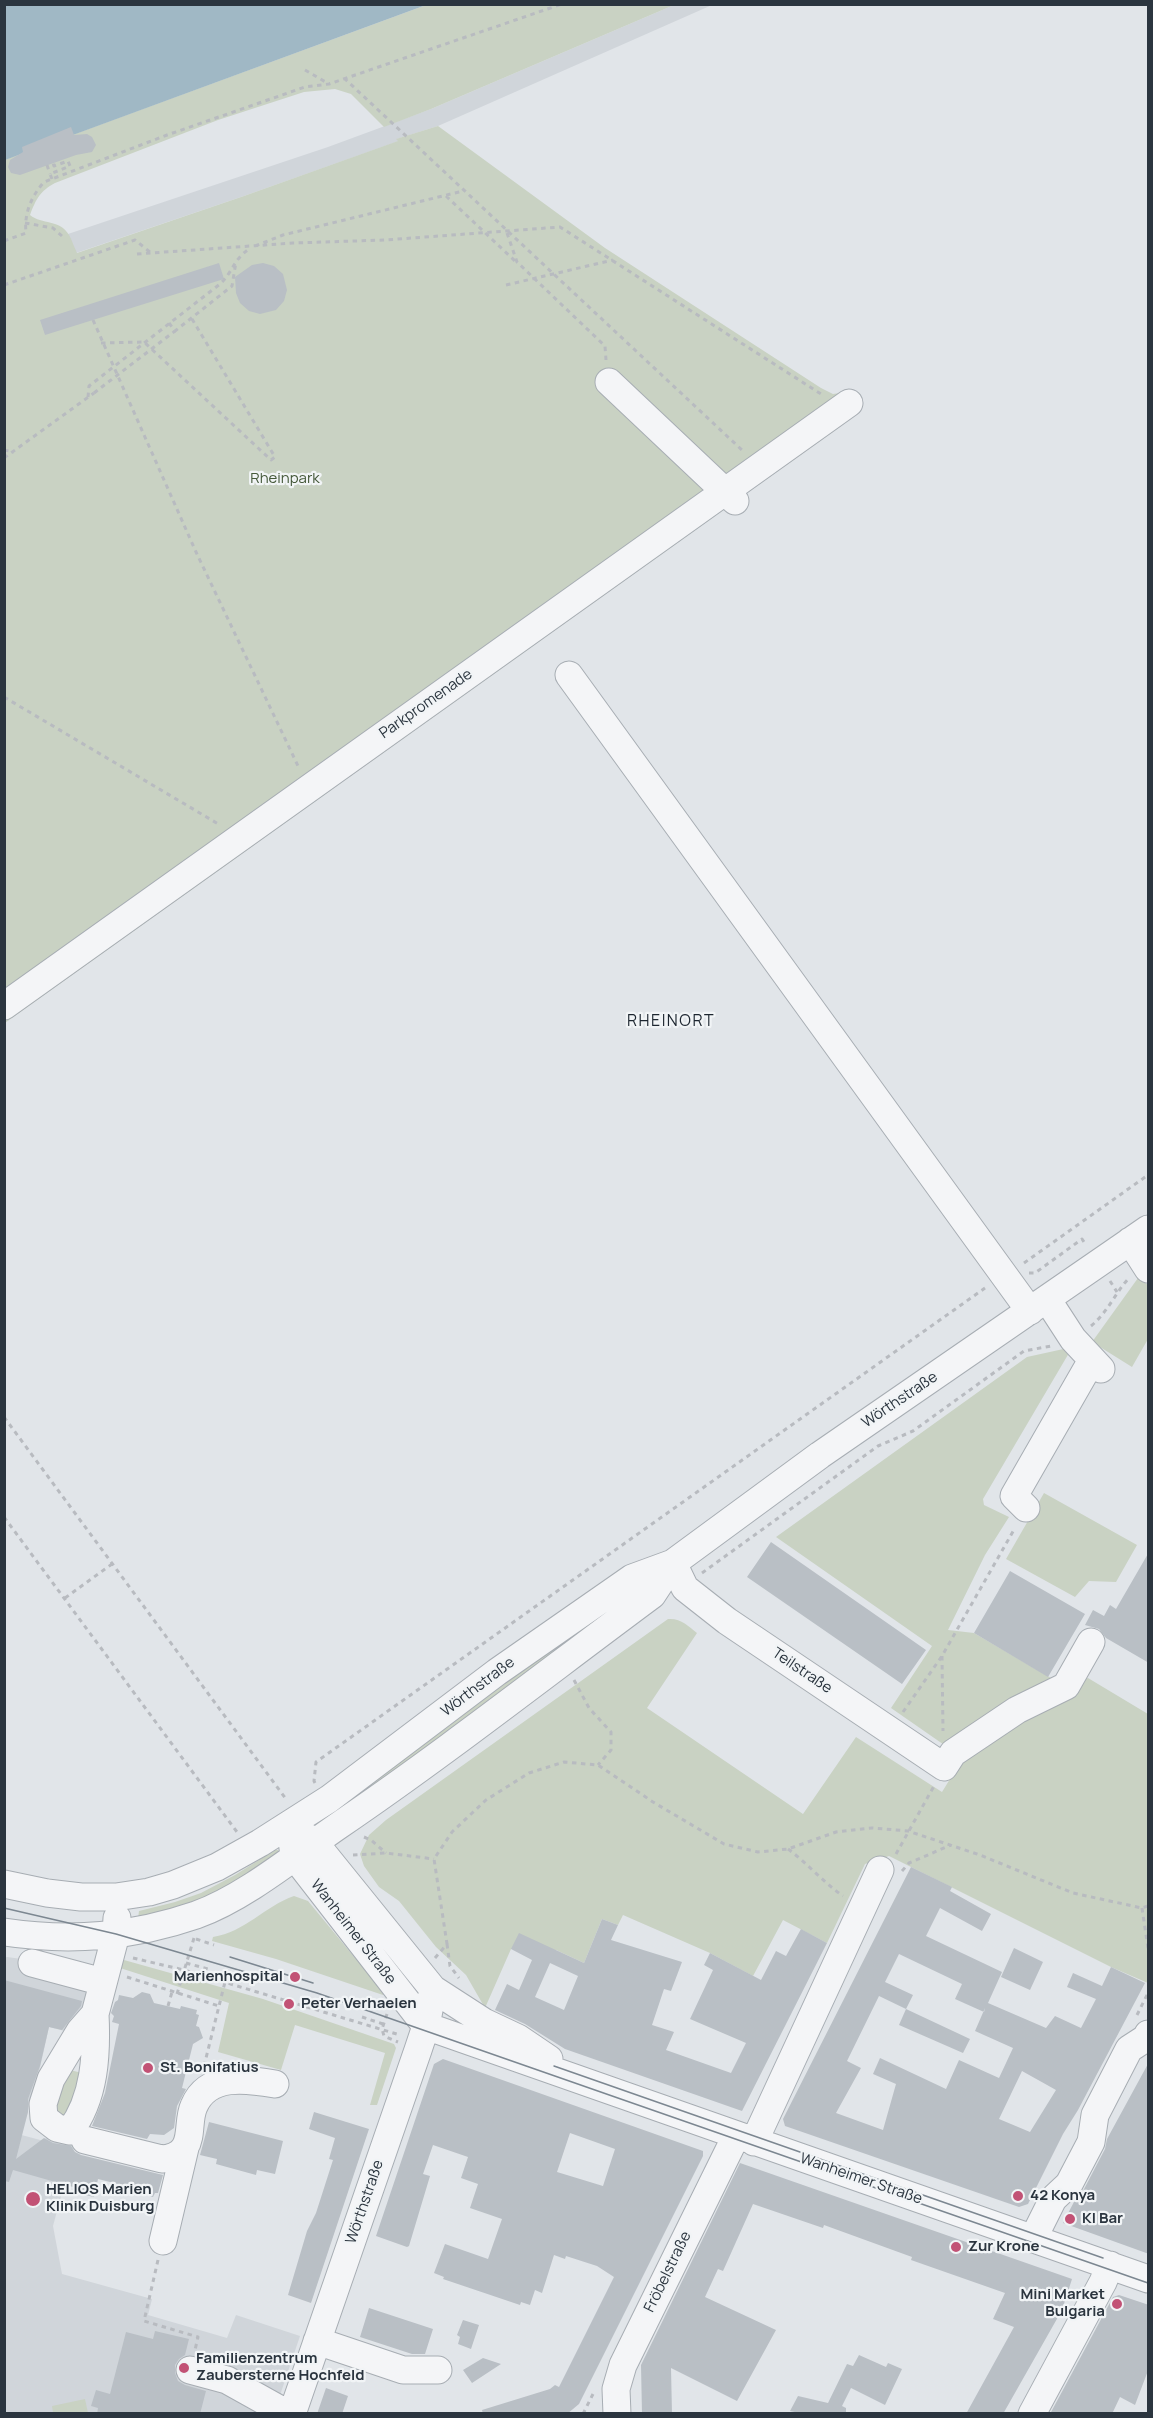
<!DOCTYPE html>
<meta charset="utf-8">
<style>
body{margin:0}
#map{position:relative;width:1153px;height:2418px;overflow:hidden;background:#e1e5e9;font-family:Manrope,sans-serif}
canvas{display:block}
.frame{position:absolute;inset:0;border:6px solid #2b353f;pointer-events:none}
</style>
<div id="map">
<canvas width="1153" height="2418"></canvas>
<div class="frame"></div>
</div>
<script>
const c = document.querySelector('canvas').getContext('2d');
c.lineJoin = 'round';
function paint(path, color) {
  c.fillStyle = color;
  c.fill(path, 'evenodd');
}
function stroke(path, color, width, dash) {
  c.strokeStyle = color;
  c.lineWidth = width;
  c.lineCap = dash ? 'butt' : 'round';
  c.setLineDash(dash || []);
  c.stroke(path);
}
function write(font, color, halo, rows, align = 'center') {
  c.font = font + ' Manrope,sans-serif';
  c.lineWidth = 4.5;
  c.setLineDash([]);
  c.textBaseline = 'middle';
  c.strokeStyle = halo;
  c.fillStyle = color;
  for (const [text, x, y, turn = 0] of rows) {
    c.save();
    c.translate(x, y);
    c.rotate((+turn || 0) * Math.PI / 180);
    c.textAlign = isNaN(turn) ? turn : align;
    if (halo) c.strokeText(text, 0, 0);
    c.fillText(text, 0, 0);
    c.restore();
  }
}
const built = new Path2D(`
 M674,5H712L438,126L397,139L399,141L244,196L76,253L4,260L68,234L328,147L431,109Z
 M7,1957L36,1961L91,1975L76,2034L49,2027L36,2086H34L27,2115L14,2133L44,2141L47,2136L75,2144L53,2226L62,2274L152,2299L148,2315L227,2338L236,2315L300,2336L274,2413L5,2414L4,1958Z`);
const green = new Path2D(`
 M426,5H674L431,109L384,127L351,94L335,89L304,92L218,120L55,183C40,191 36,199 30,215C42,225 60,219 69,235C72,240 74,247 77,253L244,196L398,141L396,139L438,126L605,248L821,388L833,394L840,393L849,407L841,426L5,1023L4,160Z
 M1138,1278L1148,1285V1339L1132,1367L1092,1342Z
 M1068,1348L1069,1353L983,1499L984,1505L1009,1517L985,1555L948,1630L974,1633L1063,1685L1088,1678L1148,1714V1983L1111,1967L889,1856L865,1864L827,1943L783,1920L753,1976L710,1953L623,1915L618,1925L602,1919L584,1963L556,1950L511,1949L485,2008L466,1975L436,1947L399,1901L379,1887L364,1866L360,1854L369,1835L386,1820L668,1619C681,1618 688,1626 697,1633L647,1708L803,1814L856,1737L942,1792L963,1758L891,1708L932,1646L776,1537L1027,1357Z
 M1044,1493L1137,1545L1116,1582L1089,1581L1075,1597L1006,1559Z
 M647,1583L345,1810L341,1804L476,1699Z
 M275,1850H278L280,1853L207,1901L138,1919L139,1911L175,1902L201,1893L235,1875Z
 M294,1896L308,1901L384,1993L383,1995L276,1959L212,1941L213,1937C245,1932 265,1906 294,1896Z
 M124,1960L263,1999L394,2044L396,2048L377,2105H370L385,2053L295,2025L281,2070L218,2052L229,2003L117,1967Z
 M66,2069L86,2074L71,2117L51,2115Z
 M85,2399L88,2413H53L52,2406Z`);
const water = new Path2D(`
 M5,5H426L5,160Z`);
const building = new Path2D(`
 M71,127L74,135L87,134L92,137L96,145L92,152L76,155L20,175L11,173L8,167L10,160L23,152L22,147Z
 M219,263L224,279L45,335L40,320Z
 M263,263L274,266L283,274L287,290L284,301L276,310L260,314L249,311L240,303L236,293L235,277L252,265Z
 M771,1542L926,1650L902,1684L747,1577Z
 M1149,1552V1663L1106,1638L1099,1629L1085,1625L1093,1610L1104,1616L1110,1605L1116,1609Z
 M1010,1571L1085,1614L1048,1677L974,1633Z
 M911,1867L952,1887L950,1891L991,1914L982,1931L940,1908L926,1936L1002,1972L988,2003L1046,2028L1055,2016L1081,2028L1096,1999L1067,1987L1073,1973L1102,1986L1111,1967L1145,1983L1078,2110L1063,2134L1028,2204L1019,2207L785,2126L783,2119ZM899,1954L962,1984L955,1999L984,2012L985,2008L975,2031L1013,2048L999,2078L959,2060L946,2089L880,2058L873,2074L896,2084L883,2130L836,2113L861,2068L847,2061L879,1996L906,2009L913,1995L885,1982ZM1022,2071L1056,2090L1030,2132L999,2119Z
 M602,1919L618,1925L611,1940L682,1962L671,1991L664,1989L652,2025L674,2032L666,2050L731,2073L746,2043L690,2019L713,1970L704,1965L710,1953L761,1980L776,1951L786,1956L801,1929L827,1943L742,2111L565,2049L525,2024L495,2010L507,1984L519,1990L532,1960L511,1949L519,1933L584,1963ZM550,1963L578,1976L564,2010L535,1997Z
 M1014,1948L1043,1962L1030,1990L1001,1977Z
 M4,1980L82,2001L81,2006L62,2030L49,2027L40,2066L28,2099V2112L16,2159L44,2138L53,2143L71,2146L75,2152L81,2155L163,2175L158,2193H155L153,2197L129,2190L130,2187L98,2179L94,2197L72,2192L73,2187L13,2170L9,2182L4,2181Z
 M142,1992L150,1994L154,2003L180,2009L181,2006L197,2010L196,2014L199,2015L196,2026L199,2027L203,2038L193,2044L182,2088L186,2089L177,2106L174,2128L164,2135L150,2134L147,2139L92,2126L105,2093L119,2024L112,2022L114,2016L111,2013L115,2002L118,2000L119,1995L133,1998Z
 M906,2009L970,2039L963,2053L899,2025Z
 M443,2059L703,2151V2156L579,2404L567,2414H483L482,2410L550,2389L555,2385L559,2387L614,2277L597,2266L566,2256L565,2259L554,2255L542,2293L535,2290L530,2305L521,2302L520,2305L443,2279L444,2277L434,2273L445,2244L488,2259L502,2219L470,2208L478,2184L461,2178L468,2157L433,2145L423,2174L430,2176L409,2246L407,2247L376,2236L434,2064ZM570,2133L615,2149L603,2186L557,2172Z
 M1149,2062V2254L1063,2223L1075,2200L1083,2191L1105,2149L1107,2139Z
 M314,2112L369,2129L311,2303L288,2295L307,2231L316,2213L333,2160L329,2159L335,2138L309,2129Z
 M209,2122L283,2141L275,2174L257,2170L256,2175L216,2164L217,2159L200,2155Z
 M740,2163L1072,2279L1062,2310L1003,2414H966L1014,2327L993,2319L1005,2293L911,2260L912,2257L824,2225L823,2228L753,2204L723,2271L718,2269L705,2297L776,2330L737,2401L671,2368L672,2414H642L641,2365Z
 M1119,2295L1149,2305V2368L1135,2405L1120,2397L1112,2414H1050L1113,2297Z
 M369,2308L433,2329L425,2354H412L360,2337Z
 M463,2320L479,2325L471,2349L458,2344L460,2337L457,2335Z
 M155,2331L189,2339L185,2355L179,2359L175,2365V2373L178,2381L185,2385L206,2391L200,2414H97L98,2408L91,2406L96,2390L110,2394L126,2332L153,2339Z
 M859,2355L886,2367L888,2363L902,2369L885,2405L851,2388L842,2406L846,2408V2414H804L790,2411L798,2396L828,2403L847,2364L853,2366Z
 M483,2358L501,2364L472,2383L463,2370Z
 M326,2388L348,2396L342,2414H317Z`);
const path = new Path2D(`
 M305,70L329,84
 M344,78L743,451
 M47,165L50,174
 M52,179L50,174L70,166L68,161L54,166L53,163
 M446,196L515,261
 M25,223L53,228L62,236
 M507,233L517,262L605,346L606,360
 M4,241L26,233C24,213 31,197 44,182L167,135L305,87L329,84L562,4
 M255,246L283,235L463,191
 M137,254L293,243L385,240L560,227L821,394
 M4,285L135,240L150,252
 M506,285L613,260
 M93,320L196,552L299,768
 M169,323L175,331L232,286L236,262
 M101,343L144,342L271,460L275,457L192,319
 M88,397L89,386L220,284C233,272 233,260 249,249
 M4,450L14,452
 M4,458L94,393
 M4,697L220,825
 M1024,1263L1148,1175
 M1029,1273H1035L1082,1239L1086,1245
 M1110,1281L1117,1292
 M1091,1326C1108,1312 1115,1293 1129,1278
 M4,1417L286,1799
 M4,1517L237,1832
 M702,1573L878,1446L913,1431L1024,1351L1051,1346
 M65,1598L112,1564
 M942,1656L943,1731
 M574,1680L589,1708L611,1732V1750L598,1765
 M903,1712L942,1656L1015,1528
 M315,1783L314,1781L316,1762L985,1288
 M364,1837L371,1840L386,1853
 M788,1849C807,1863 823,1882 843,1896
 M896,1854L934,1786
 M353,1855L386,1853L434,1859
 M902,1871L909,1863L951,1845
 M1142,1908L1148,1948
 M196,1939L214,1945
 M447,1944L450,1966L459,1978
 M133,1958L184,1970L400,2035
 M435,1958L447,1944L434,1859L452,1832L486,1800L529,1773L564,1762L598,1765L653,1802L724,1844L758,1852L788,1849L836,1832L872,1828L908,1831L980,1855L1073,1893L1142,1908L1148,1906
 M186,1963L208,1969
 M127,1977L219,2006
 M177,1994L194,1938
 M168,2006L172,1992
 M387,2014L382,2029L384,2036L398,2042
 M1137,2015L1148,1993
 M362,2017L383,2024
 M204,2066L225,1982
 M158,2260L144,2321L198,2337L195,2350
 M583,2414L593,2394`);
const minor = new Path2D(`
 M609,382L735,501
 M569,675L1030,1311
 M4,1006L849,403
 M1130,1241L1148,1269
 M1047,1299L1073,1339L1101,1369
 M1026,1508L1014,1496L1092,1360
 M673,1563L685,1588L727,1621L944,1767L953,1753L1017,1710L1066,1686L1091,1642
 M290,1824L294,1856L426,2026L1148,2279
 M300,1832L315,1843L433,1989L484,2022L518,2038L549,2059
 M4,1884L47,1893L81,1897H116L149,1892L173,1885L217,1867L260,1843L329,1799L497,1672L632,1578L673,1563L820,1455L1148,1229
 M4,1932C71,1942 132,1937 196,1915C244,1898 296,1855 338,1826C445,1753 548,1672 652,1595L673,1563
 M32,1963L103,1982
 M95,2014C97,2054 95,2098 70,2131L57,2128L44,2118L43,2104L51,2079L80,2031L95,2014L116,1934L117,1918
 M85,2140L162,2159C171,2158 180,2156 185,2147C192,2136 188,2119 194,2106C208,2073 247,2079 275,2084
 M754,2142L880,1870
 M1033,2239L1053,2199L1069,2184L1091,2142L1095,2115L1129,2049L1146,2038L1148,2034
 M163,2241L185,2148
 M317,2341L403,2370H438
 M190,2370L227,2380L288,2414
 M292,2414L418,2050L426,2026L433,1989
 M617,2414L616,2389L623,2365L736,2136
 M1032,2414L1103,2282L1110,2265`);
const tram = new Path2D(`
 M4,1908L116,1934L317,1993L1148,2283
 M230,1957L313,1983
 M554,2066L1103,2258`);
const pathBridge = new Path2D(`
 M94,393L175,331`);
const markers = [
 [295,1977,6,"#c25275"],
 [289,2004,6,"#c25275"],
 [148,2068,6,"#c25275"],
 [1018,2196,6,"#c25275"],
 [33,2199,8,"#c25275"],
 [1070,2219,6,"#c25275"],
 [956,2247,6,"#c25275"],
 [1117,2304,6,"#c25275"],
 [184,2368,6,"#c25275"]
];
const parkNames = [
 ["Rheinpark",285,479]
];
const streetNames = [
 ["Parkpromenade",426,704,-35],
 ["Wörthstraße",900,1400,-34],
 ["Teilstraße",802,1671,34],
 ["Wörthstraße",478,1687,-37],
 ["Wanheimer Straße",353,1932,52],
 ["Wanheimer Straße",861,2179,19],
 ["Wörthstraße",365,2202,-71],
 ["Fröbelstraße",668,2272,-64]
];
const poiNames = [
 ["Marienhospital",283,1977,"right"],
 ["Peter Verhaelen",301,2004],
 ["St. Bonifatius",160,2068],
 ["HELIOS Marien",46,2190],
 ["Klinik Duisburg",46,2207],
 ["42 Konya",1030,2196],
 ["KI Bar",1082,2219],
 ["Zur Krone",968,2247],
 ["Mini Market",1105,2295,"right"],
 ["Bulgaria",1105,2312,"right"],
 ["Familienzentrum",196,2359],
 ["Zaubersterne Hochfeld",196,2376]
];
const neighbourhoodNames = [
 ["RHEINORT",671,1022]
];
paint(built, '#d0d5da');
paint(green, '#c9d2c3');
paint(water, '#a0b8c5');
paint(building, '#b9bfc5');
stroke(minor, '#a7adb3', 29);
stroke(path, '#b8bbc0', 3, [4.5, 4.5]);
stroke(minor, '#f4f5f7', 27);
stroke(tram, '#7c8791', 1.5);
stroke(pathBridge, '#b8bbc0', 3, [4.5, 4.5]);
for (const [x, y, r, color] of markers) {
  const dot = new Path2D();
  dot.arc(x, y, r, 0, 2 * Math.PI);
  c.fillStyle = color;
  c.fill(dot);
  stroke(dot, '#f1f4f6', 2);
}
write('15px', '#45593a', '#f1f4f6', parkNames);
write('15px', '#2b353f', '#f1f4f6', streetNames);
write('bold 15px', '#2b353f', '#f1f4f6', poiNames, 'left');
c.letterSpacing = '1.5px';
write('16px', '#1d2630', '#f1f4f6', neighbourhoodNames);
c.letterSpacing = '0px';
</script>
